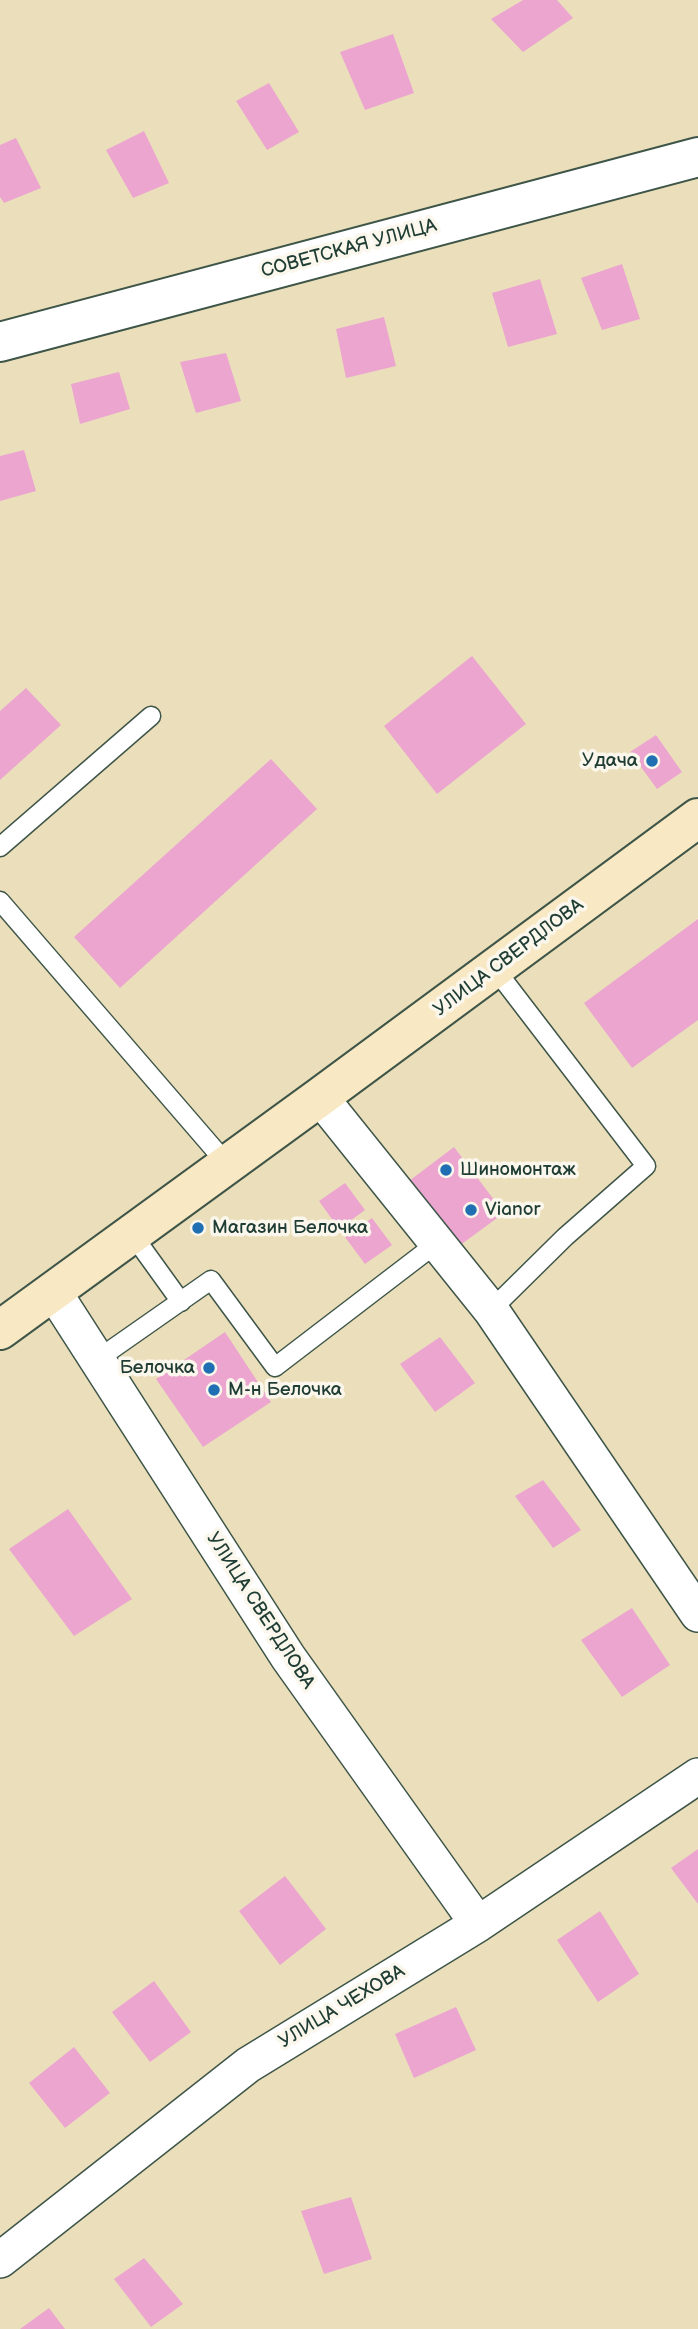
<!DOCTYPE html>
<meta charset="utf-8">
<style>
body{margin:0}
canvas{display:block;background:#ebdfbb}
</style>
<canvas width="698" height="2329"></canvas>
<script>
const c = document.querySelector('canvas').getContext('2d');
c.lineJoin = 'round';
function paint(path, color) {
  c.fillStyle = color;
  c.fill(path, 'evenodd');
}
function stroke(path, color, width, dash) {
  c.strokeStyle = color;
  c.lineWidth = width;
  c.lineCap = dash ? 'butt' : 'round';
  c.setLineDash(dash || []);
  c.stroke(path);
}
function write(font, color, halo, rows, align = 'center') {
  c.font = font + ' "Balsamiq Sans",sans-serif';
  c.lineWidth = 7;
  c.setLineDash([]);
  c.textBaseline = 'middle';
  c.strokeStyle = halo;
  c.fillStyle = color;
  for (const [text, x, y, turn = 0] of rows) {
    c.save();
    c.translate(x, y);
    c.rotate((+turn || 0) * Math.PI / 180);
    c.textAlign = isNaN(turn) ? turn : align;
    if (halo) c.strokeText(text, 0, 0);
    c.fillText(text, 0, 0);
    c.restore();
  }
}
const building = new Path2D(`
 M523,0H557L573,18L523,52L491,19Z
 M393,34L414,93L365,110L340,52Z
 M269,83L299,132L267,150L236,101Z
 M144,131L169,183L133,198L106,150Z
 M16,138L41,188L4,203L0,197V145Z
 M622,264L640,319L602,330L581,278Z
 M540,279L557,334L508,347L492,293Z
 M384,317L396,366L346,378L336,329Z
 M226,353L241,401L196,413L180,362Z
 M119,372L130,409L80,424L71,384Z
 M24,450L36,491L0,501V456Z
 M472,656L526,724L437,794L384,726Z
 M26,688L61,725L0,780V711Z
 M656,735L682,772L657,789L630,752Z
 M271,759L317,809L120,988L74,937Z
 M698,919V1020L632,1068L584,1003Z
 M454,1147L504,1213L459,1246L409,1181Z
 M345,1183L365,1210L339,1229L319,1201Z
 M372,1218L392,1245L365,1264L345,1237Z
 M225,1332L271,1402L203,1447L156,1379Z
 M440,1337L475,1383L435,1412L400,1364Z
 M543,1480L581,1530L553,1548L515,1496Z
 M68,1509L132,1599L74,1636L9,1549Z
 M632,1608L670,1665L622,1697L581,1640Z
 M698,1849V1904L671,1868Z
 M285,1876L326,1929L280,1965L239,1911Z
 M600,1911L639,1974L598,2002L557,1940Z
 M154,1981L191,2032L150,2062L112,2012Z
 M456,2007L476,2050L414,2078L395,2034Z
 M74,2047L110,2093L65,2128L29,2083Z
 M351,2197L372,2259L324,2274L301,2211Z
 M144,2258L183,2304L151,2327L114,2279Z
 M49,2308L65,2329H20Z`);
const service = new Path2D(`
 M0,847L151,716
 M0,901L227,1164
 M132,1234L181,1302
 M491,1310L565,1237L646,1166L495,969
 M98,1359L211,1280L275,1367L437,1243`);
const minor = new Path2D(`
 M320,1097L491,1310L698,1614
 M53,1291L288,1657L478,1924
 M0,2260L248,2065L478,1924L698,1776`);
const tertiary = new Path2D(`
 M0,342L698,157`);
const secondary = new Path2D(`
 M0,1330L320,1097L698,818`);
const markers = [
 [652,761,7,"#1f6fb2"],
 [446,1170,7,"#1f6fb2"],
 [471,1210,7,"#1f6fb2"],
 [198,1228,7,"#1f6fb2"],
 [209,1368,7,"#1f6fb2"],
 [214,1390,7,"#1f6fb2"]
];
const streetNames = [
 ["СОВЕТСКАЯ УЛИЦА",349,249,-15],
 ["УЛИЦА СВЕРДЛОВА",509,958,-37],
 ["УЛИЦА СВЕРДЛОВА",260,1611,57],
 ["УЛИЦА ЧЕХОВА",342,2007,-31]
];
const poiNames = [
 ["Удача",638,761,"right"],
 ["Шиномонтаж",460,1170],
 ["Vianor",485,1210],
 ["Магазин Белочка",212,1228],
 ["Белочка",195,1368,"right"],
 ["М-н Белочка",228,1390]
];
paint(building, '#eba5cf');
stroke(service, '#3e5548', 21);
stroke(minor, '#3e5548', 38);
stroke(tertiary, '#3e5548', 42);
stroke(secondary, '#3e5548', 42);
stroke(service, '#fff', 18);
stroke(minor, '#fff', 35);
stroke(tertiary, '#fff', 38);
stroke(secondary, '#f8e8c3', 38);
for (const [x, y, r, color] of markers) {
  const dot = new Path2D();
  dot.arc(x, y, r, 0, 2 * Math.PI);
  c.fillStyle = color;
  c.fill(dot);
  stroke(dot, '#fbf7ec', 2.5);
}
write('19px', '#1f3d34', '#fbf7ec', streetNames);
write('19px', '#1f3d34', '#fbf7ec', poiNames, 'left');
</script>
